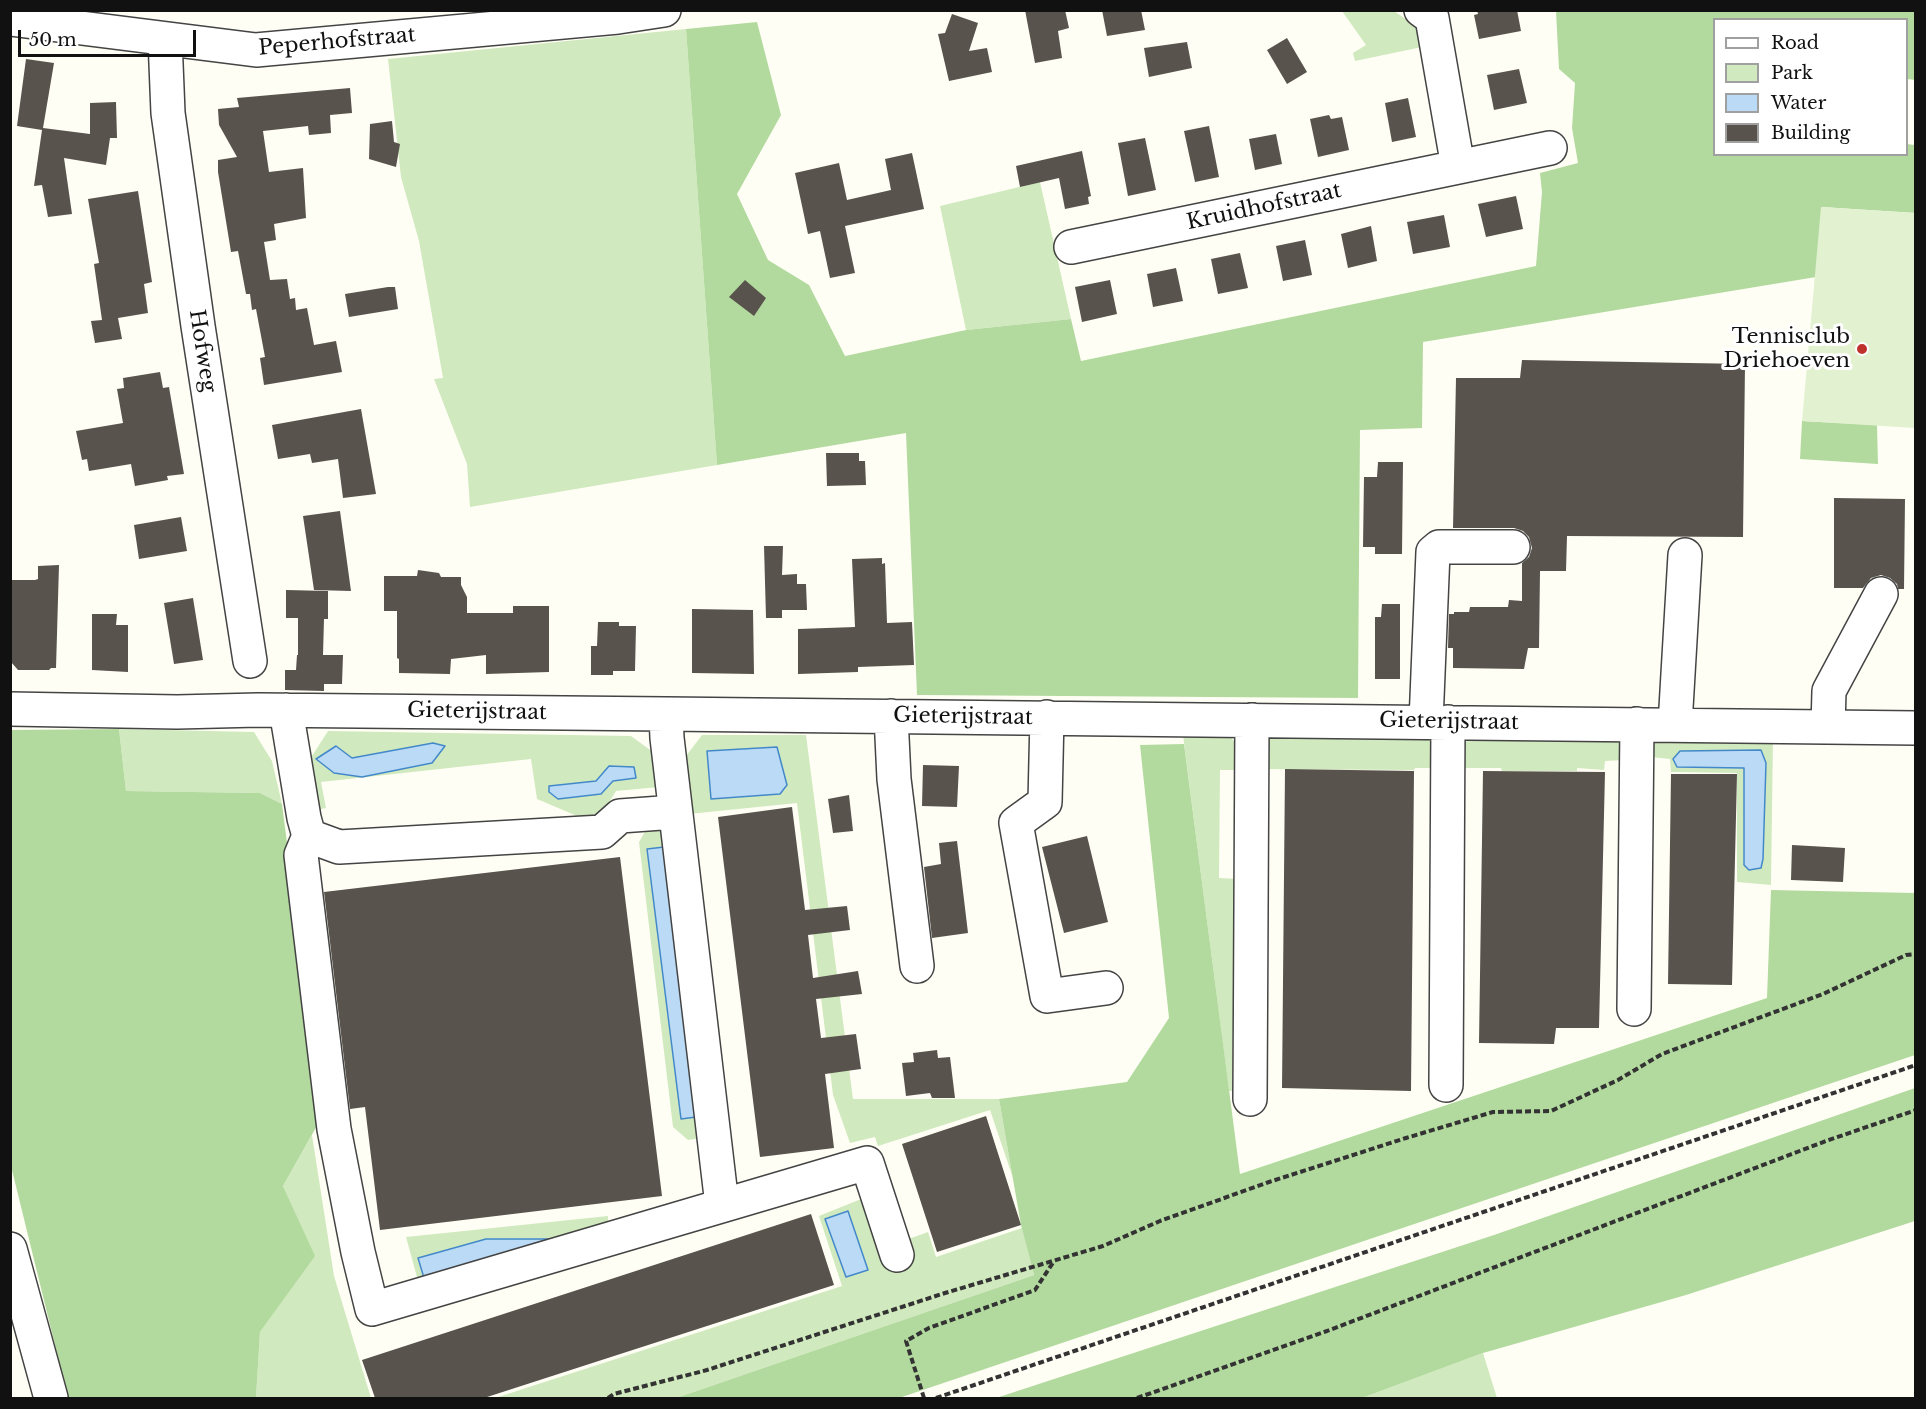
<!DOCTYPE html>
<style>
body{margin:0}
#map{position:relative;width:1926px;height:1409px;overflow:hidden;background:#fffef5;font-family:"Libre Baskerville",serif}
canvas{display:block}
.frame{position:absolute;inset:0;border:12px solid #111;pointer-events:none}
.legend{position:absolute;left:1713px;top:18px;width:195px;height:138px;box-sizing:border-box;background:#fff;border:2px solid #a0a0a0;margin:0;padding:8px 10px;list-style:none;font-size:18px;color:#111}
.legend li{display:flex;align-items:center;gap:12px;height:30px}
.legend b{width:30px;border:2px solid #a0a0a0}
.scale{position:absolute;left:18px;top:30px;width:178px;height:27px;box-sizing:border-box;border:3px solid #111;border-top:0;padding-left:8px;font-size:18px;line-height:21px;white-space:nowrap;color:#111;-webkit-text-stroke:4px #fff;paint-order:stroke}
</style>
<div id="map">
<canvas width="1926" height="1409"></canvas>
<div class="frame"></div>
<ul class="legend">
<li><b style="height:8px;background:#fff"></b>Road</li>
<li><b style="height:16px;background:#d1e9be"></b>Park</li>
<li><b style="height:16px;background:#badaf5"></b>Water</li>
<li><b style="height:16px;background:#59534d"></b>Building</li>
</ul>
<div class="scale">50 m</div>
</div>
<script>
const c = document.querySelector('canvas').getContext('2d');
c.lineJoin = 'round';
function paint(path, color) {
  c.fillStyle = color;
  c.fill(path, 'evenodd');
}
function stroke(path, color, width, dash) {
  c.strokeStyle = color;
  c.lineWidth = width;
  c.lineCap = dash ? 'butt' : 'round';
  c.setLineDash(dash || []);
  c.stroke(path);
}
function write(font, color, halo, rows, align = 'center') {
  c.font = font + ' "Libre Baskerville",serif';
  c.lineWidth = 6;
  c.setLineDash([]);
  c.textBaseline = 'middle';
  c.strokeStyle = halo;
  c.fillStyle = color;
  for (const [text, x, y, turn = 0] of rows) {
    c.save();
    c.translate(x, y);
    c.rotate((+turn || 0) * Math.PI / 180);
    c.textAlign = isNaN(turn) ? turn : align;
    if (halo) c.strokeText(text, 0, 0);
    c.fillText(text, 0, 0);
    c.restore();
  }
}
const green = new Path2D(`
 M1342,11H1394L1420,29L1422,47L1355,61L1353,53L1366,45Z
 M686,29L717,465L470,507L467,464L434,379L443,378L419,241L401,177L388,59Z
 M1040,182L1071,319L966,330L940,206Z
 M119,729L254,732L272,761L282,804L260,793L126,791Z
 M328,731L631,736L657,755L659,787L616,791L602,814L577,816L537,799L531,759L321,782L326,808L317,810L305,767ZM433,743L362,777L352,758Z
 M1273,733L1426,734L1438,746L1436,768H1415L1414,770L1262,769L1261,746Z
 M702,735H806L853,1099H999L1013,1178L990,1110L878,1146L875,1137L850,1143L833,1095L797,803L689,814L683,760Z
 M1183,735H1228L1240,747L1239,770H1220L1219,878L1239,879L1233,1091H1229Z
 M1473,735L1615,736L1627,747L1625,760L1605,761L1604,770L1577,768V771H1502L1501,768H1459V749Z
 M1659,736L1773,737L1771,885L1737,882V773L1671,772L1670,759L1651,757L1646,751Z
 M664,826L701,1138L688,1140L673,1127L639,842L647,828Z
 M312,1135L334,1276L371,1398H256L260,1332L314,1256L283,1186Z
 M866,1197L903,1241L928,1232L936,1257L1022,1228L1034,1275L676,1398H495L842,1286L819,1216Z
 M608,1216V1227L420,1288L406,1237Z
 M1483,1353L1497,1398H1362Z`);
const forest = new Path2D(`
 M1556,11H1915V80L1907,79L1906,20H1714V154H1906L1907,144L1915,145V213L1822,207L1816,277L1423,342L1422,428L1360,430L1358,698L917,695L906,433L717,465L686,29L757,22L781,115L737,194L768,260L809,285L845,356L966,330L1071,319L1081,361L1536,266L1542,192L1540,173L1578,163L1572,128L1575,83L1559,69Z
 M1802,421L1877,425L1878,464L1800,459Z
 M119,729L126,791L260,793L282,804L322,1117L283,1186L315,1256L260,1332L256,1398H68L11,1166L10,730Z
 M1184,744L1240,1174L1767,998L1771,890L1915,893V1055L899,1398H676L1034,1275L1021,1225L999,1099L1127,1082L1169,1018L1140,745Z
 M1915,1088V1221L1686,1295L1483,1353L1362,1398H996L1494,1235Z`);
const pitch = new Path2D(`
 M1821,207L1915,213V428L1802,421Z`);
const water = new Path2D(`
 M433,743L445,746L432,763L362,777L334,773L316,759L336,746L352,758Z
 M777,747L787,785L780,794L711,799L707,751Z
 M1761,750L1766,763L1763,859L1761,868L1749,870L1744,865V768L1677,767L1673,759L1680,751Z
 M609,766L634,767L636,778L613,781L601,794L558,799L549,792V786L596,781Z
 M664,847L696,1117L681,1119L647,849Z
 M848,1211L868,1270L846,1277L825,1219Z
 M486,1239H549L424,1278L418,1258Z`);
const building = new Path2D(`
 M1025,10H1065L1069,28L1058,31L1062,58L1035,63Z
 M1102,10H1141L1145,30L1107,36Z
 M1477,10H1517L1521,31L1479,39L1474,15L1478,14Z
 M952,14L978,23L969,51L987,48L992,72L949,81L938,34L945,33Z
 M1287,38L1307,72L1287,84L1267,50Z
 M1187,42L1192,68L1149,77L1144,48Z
 M26,59L54,63L43,128L90,134V103L116,102L117,138H110L106,165L64,158L72,214L48,217L42,185L34,186L42,130L17,126Z
 M1519,69L1527,103L1494,110L1487,75Z
 M350,88L352,113L330,115L331,133L309,135L308,126L263,131L269,172L303,168L306,218L274,224L276,240L264,242L270,280L287,279L290,299L295,298L296,310L307,308L314,345L336,341L342,372L264,385L260,358L265,357L256,309L252,310L250,294H246L238,251L231,252L218,172V160L237,157L219,125L218,109L239,107L237,98Z
 M1408,98L1416,137L1392,142L1385,103Z
 M1329,115L1331,119L1342,117L1349,150L1318,157L1310,119Z
 M392,121L394,142L400,144L396,167L369,159L370,124Z
 M1209,126L1219,177L1195,182L1184,131Z
 M1276,134L1282,164L1255,170L1249,139Z
 M1145,138L1156,190L1128,196L1118,143Z
 M1082,151L1091,196L1088,197L1089,204L1065,209L1059,178L1020,187L1016,166Z
 M912,153L924,209L845,226L855,273L830,278L820,231L808,234L795,173L839,163L847,200L891,190L885,159Z
 M138,191L152,282L144,284L148,313L118,318L122,339L95,343L91,321L102,320L94,264L99,263L88,199Z
 M1516,196L1523,229L1486,237L1478,204Z
 M1444,215L1450,247L1413,254L1407,222Z
 M1371,226L1377,261L1348,268L1341,234Z
 M1305,240L1312,275L1283,281L1276,246Z
 M1240,253L1248,288L1218,294L1211,259Z
 M1176,268L1183,301L1153,307L1147,274Z
 M745,280L766,298L754,316L729,297Z
 M1110,280L1117,314L1082,322L1075,287Z
 M388,287H395L398,309L349,317L345,294Z
 M1522,360L1745,364L1743,537L1567,536L1566,571H1540L1539,648H1528L1524,669L1453,668V648H1448L1449,614H1454V612H1469L1470,607H1508L1509,600L1522,601V563L1529,557L1532,548L1529,537L1523,531L1514,528H1453L1456,378H1520Z
 M160,372L163,388L169,387L184,474L167,476L168,480L135,486L131,464L89,471L87,459L82,460L76,431L123,423L117,389L124,388L123,378Z
 M361,409L376,494L343,498L338,459L312,463L310,454L278,459L272,425Z
 M826,453H859V461H865L866,485L827,486Z
 M1378,462H1403L1402,554H1375V547H1363L1364,477H1377Z
 M1834,498L1905,499L1904,589H1898L1897,584L1890,578L1881,575L1871,578L1863,588H1834Z
 M340,511L351,591L314,590L303,516Z
 M181,517L187,551L139,559L134,525Z
 M764,546H783L782,575L797,574V584H806L807,610H782V618H766Z
 M882,558V564L885,563L887,623L912,622L914,665L858,667V672L798,674V629L855,627L852,559Z
 M59,565L56,668H51L49,670H18L11,662L10,580H35L38,579V566Z
 M418,570L439,573L441,577H461V585L467,597V613H513V606H549V672L486,674V655L451,659L450,674L399,673V659L397,658V611H384V576H417Z
 M286,590L328,591V619H324L323,655H343L342,684H324V691L285,690V670H296L297,655H298V618H286Z
 M193,598L203,660L174,664L164,603Z
 M1382,604H1400V679H1375V617H1381Z
 M692,609L753,610L754,674L692,673Z
 M92,614H117L116,625H128V672L92,670Z
 M598,622H619V626H636L635,671H613V675H591V646H597Z
 M923,765L959,766L957,807L922,806Z
 M1285,769L1414,771L1411,1091L1282,1088Z
 M1483,771L1605,772L1599,1028H1556L1554,1044L1479,1043Z
 M1671,774H1737L1732,985L1668,984Z
 M849,795L853,831L833,833L828,799Z
 M792,807L805,910L847,906L850,930L808,935L813,978L858,971L862,994L816,999L821,1038L856,1034L861,1069L825,1074L834,1148L760,1157L718,817Z
 M1087,836L1108,922L1064,933L1042,847Z
 M957,841L968,933L932,938L924,867L941,864L939,843Z
 M1792,845L1845,848L1843,882L1791,880Z
 M620,857L662,1196L380,1230L365,1107L350,1109L324,892Z
 M937,1050L938,1058L950,1057L955,1098H932L930,1093L906,1096L902,1063L914,1062L913,1053Z
 M986,1116L1021,1225L937,1252L902,1144Z
 M811,1214L834,1285L484,1398H375L362,1360Z`);
const path = new Path2D(`
 M608,1398L614,1394L707,1370L945,1293L1103,1246L1160,1221L1269,1182L1406,1138L1493,1112L1551,1111L1618,1080L1662,1054L1823,994L1906,955L1916,954
 M924,1398L906,1341L929,1328L1035,1290L1054,1261
 M936,1398L1916,1065
 M1137,1398L1327,1331L1826,1141L1916,1110`);
const minor = new Path2D(`
 M1421,10L1432,18L1458,167L1550,148
 M10,19L256,50L618,17L664,10
 M165,39L168,113L198,326L250,661
 M1071,247L1458,167
 M10,709L177,712L258,710L666,714L1916,728
 M286,710L304,818L309,836L339,847L602,832L620,816L675,812
 M666,714L667,738L722,1205
 M891,716L894,779L917,966
 M1047,717L1045,802L1016,823L1047,996L1106,988
 M1426,722L1433,552L1439,547H1513
 M1675,725L1685,555
 M1828,727L1829,691L1881,594
 M309,836L301,855L334,1129L358,1252L372,1309L867,1163L897,1255
 M1634,1009L1637,724
 M1446,1085L1448,722
 M1250,1099L1252,720
 M10,1249L51,1398`);
const markers = [
 [1862,349,6,"#bf312b"]
];
const streetNames = [
 ["Peperhofstraat",337,42,-5],
 ["Kruidhofstraat",1264,207,-12],
 ["Hofweg",202,351,81],
 ["Gieterijstraat",477,712,1],
 ["Gieterijstraat",963,717,1],
 ["Gieterijstraat",1449,722,1]
];
const poiNames = [
 ["Tennisclub",1850,337],
 ["Driehoeven",1850,361]
];
paint(green, '#d1e9be');
paint(forest, '#b3da9e');
paint(pitch, '#e2f1d0');
paint(water, '#badaf5');
stroke(water, '#4389ca', 1.5);
paint(building, '#59534d');
stroke(minor, '#444', 36);
stroke(path, '#333', 4, [6, 3]);
stroke(minor, '#fff', 33);
for (const [x, y, r, color] of markers) {
  const dot = new Path2D();
  dot.arc(x, y, r, 0, 2 * Math.PI);
  c.fillStyle = color;
  c.fill(dot);
  stroke(dot, '#fff', 2);
}
write('21px', '#111', '#fff', streetNames);
write('21px', '#111', '#fff', poiNames, 'right');
</script>
